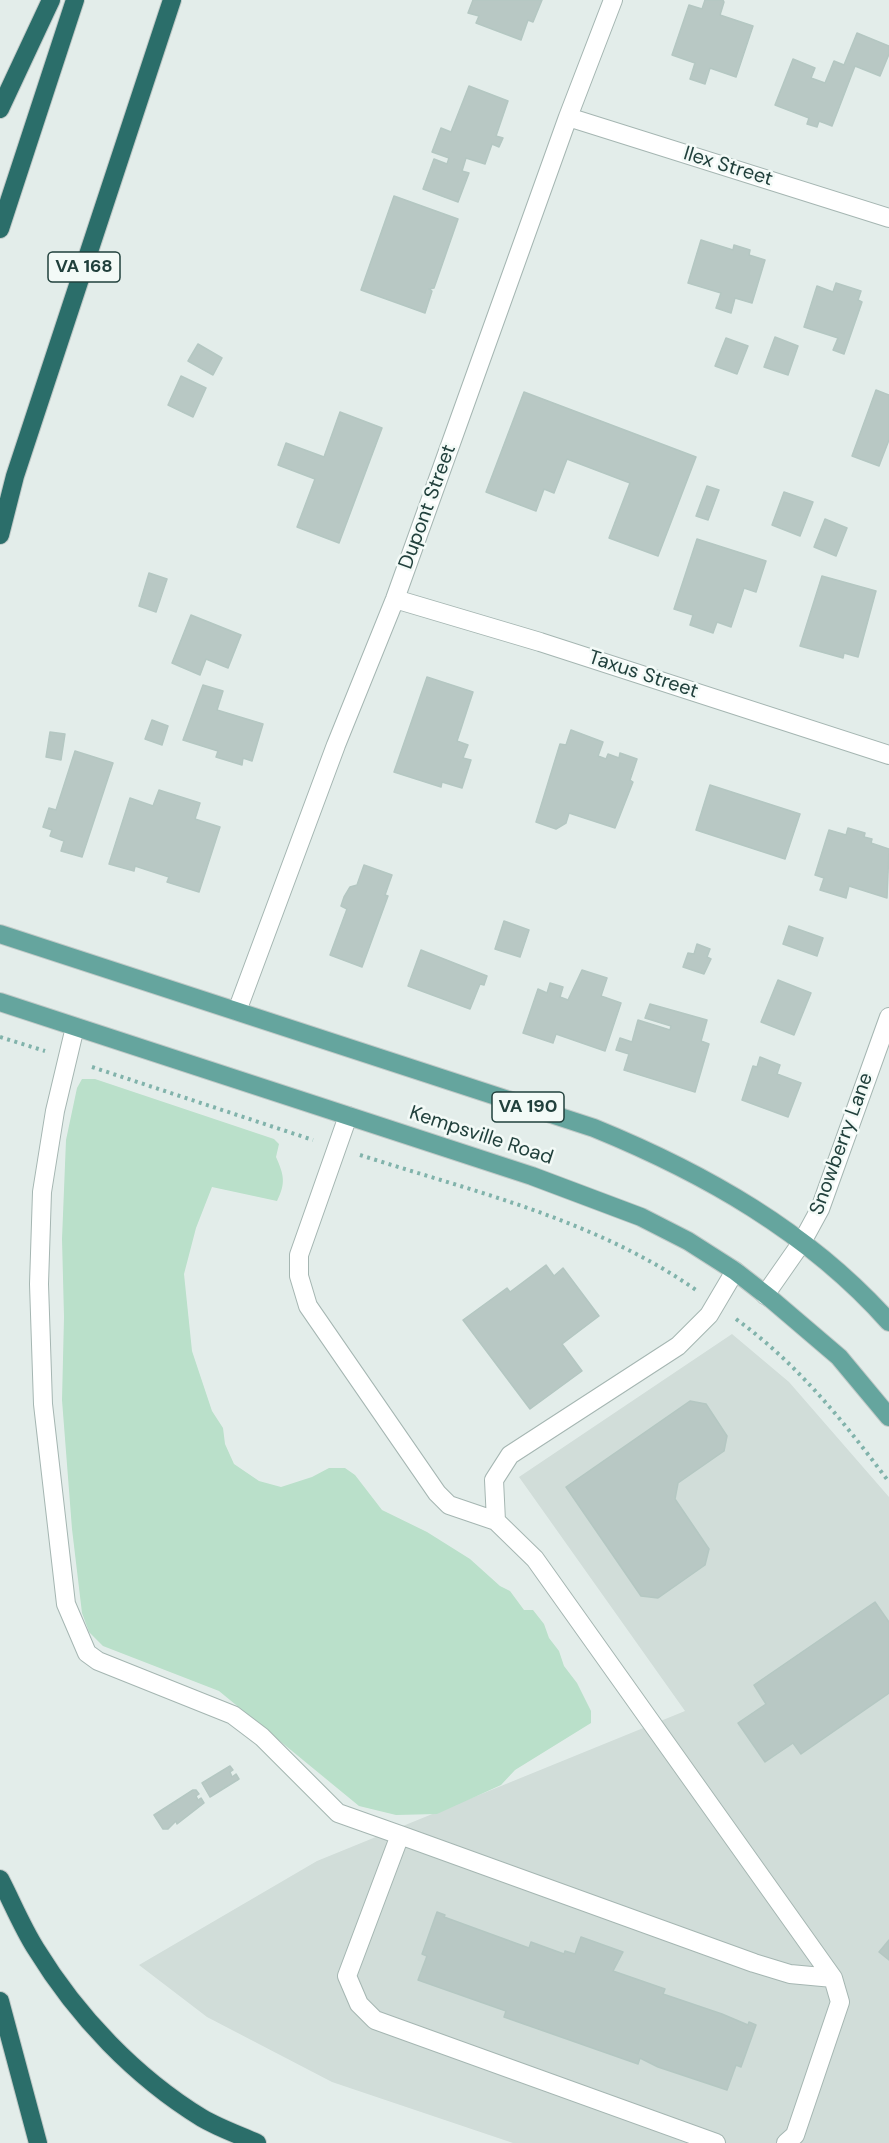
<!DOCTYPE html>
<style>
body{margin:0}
canvas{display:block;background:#e3edea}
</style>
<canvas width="889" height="2143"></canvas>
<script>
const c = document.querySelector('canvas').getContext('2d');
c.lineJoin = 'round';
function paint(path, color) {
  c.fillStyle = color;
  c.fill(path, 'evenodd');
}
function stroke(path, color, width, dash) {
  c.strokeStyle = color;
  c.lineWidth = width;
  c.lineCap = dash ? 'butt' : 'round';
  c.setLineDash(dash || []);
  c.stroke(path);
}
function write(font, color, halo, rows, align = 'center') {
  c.font = font + ' "DM Sans",sans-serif';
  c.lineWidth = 5;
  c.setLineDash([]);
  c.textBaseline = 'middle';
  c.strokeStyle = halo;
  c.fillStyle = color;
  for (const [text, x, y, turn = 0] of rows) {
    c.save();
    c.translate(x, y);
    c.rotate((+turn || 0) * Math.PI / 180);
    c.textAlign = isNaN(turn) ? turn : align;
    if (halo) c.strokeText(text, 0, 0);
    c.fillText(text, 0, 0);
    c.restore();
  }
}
const built = new Path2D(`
 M732,1334L789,1382L889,1497V2143H513L332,2082L207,2017L139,1965L317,1861L685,1711L519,1477Z`);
const green = new Path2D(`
 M82,1079H95L274,1139L279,1144L276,1157C284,1175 286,1183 277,1201L212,1187L196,1228L184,1274L192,1351L212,1411L223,1428L225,1444L234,1464L259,1481L281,1487L312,1477L329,1468H345L355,1475L382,1510L427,1532L470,1559L500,1586L510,1591L524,1610H533L544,1624L549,1638L559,1651L564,1666L577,1683L591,1711V1723L515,1770L501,1785L437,1814L396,1815L359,1806L219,1691L103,1646L89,1632L82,1613L72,1529L62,1400L64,1317L62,1239L66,1140L77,1088Z`);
const building = new Path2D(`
 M473,0H542L533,22L528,20L521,40L476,23L479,16L468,13Z
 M705,0H723L724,2L720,15L753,26L736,77L710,68L705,84L690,79L695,63L672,55L689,5L702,9Z
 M857,33L889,46V54L880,76L855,66L832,126L819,121L817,127L807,124L809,118L775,105L793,59L815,68L811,78L825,83L834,61L844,65Z
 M469,86L508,101L496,136L503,138L499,147L492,144L485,164L466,158L462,171L469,173L458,202L423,189L434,159L447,164L449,158L432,152L441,128L451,132Z
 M394,196L458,219L434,288L429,289L432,291L425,313L361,290Z
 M701,240L733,250L734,245L750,250L749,255L765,260L752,303L735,298L731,313L716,308L721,293L688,283Z
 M836,283L861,291L858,300L862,302L844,354L833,350L838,338L804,327L817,286L833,292Z
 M775,337L798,346L788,375L764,367Z
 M726,338L748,346L737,374L715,366Z
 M198,344L222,358L213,375L188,361Z
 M181,376L206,388L193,417L168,405Z
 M876,390L889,395V440L879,466L852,456Z
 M524,392L696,457L658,556L609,538L630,483L567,459L554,493L544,489L536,511L486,492Z
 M340,412L382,428L339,543L297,527L315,479L278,465L286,443L324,457Z
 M707,486L719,490L708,520L696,516Z
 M784,492L813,502L800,536L772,525Z
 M825,519L847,528L836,556L814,547Z
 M697,539L766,561L756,592L744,588L731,627L717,622L713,633L690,625L693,615L674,609Z
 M149,573L167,579L156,612L139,606Z
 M822,576L876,591L858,657L844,653L843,658L800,646Z
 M191,615L241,635L228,668L206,659L200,675L172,663Z
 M427,677L473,692L457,741L468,745L463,758L471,760L462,788L442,782L441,787L394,772Z
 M203,685L223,691L217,710L263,724L252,761L243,758L242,765L216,757L218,751L183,740Z
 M152,720L168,726L162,745L145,739Z
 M571,730L603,742L598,756L606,759L608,754L619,758L620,753L637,759L630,780L633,782L615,828L569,813L566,823L556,829L536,822L560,744L566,745Z
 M50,732L65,734L61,760L46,757Z
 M75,751L113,763L82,857L61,851L64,841L50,836L52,830L43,827L49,808L56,810Z
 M710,785L800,814L785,859L696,830Z
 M159,790L200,803L195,819L220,827L199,892L167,882L169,877L135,866L134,871L109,864L130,798L153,806Z
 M848,828L865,833L864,837L872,839L871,843L889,849L887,898L849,886L846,898L820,890L824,878L815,875L829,830L846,835Z
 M364,865L392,875L385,895L388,896L362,967L330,955L347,909L341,906L344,897L350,887L357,885Z
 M504,921L529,930L520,957L495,949Z
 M789,926L823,938L817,956L783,944Z
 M697,944L710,949L707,957L711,959L704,974L683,967L688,953L694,954Z
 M421,950L487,976L484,985L480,984L470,1009L408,986Z
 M582,970L607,978L601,996L621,1003L605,1051L556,1034L553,1043L523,1033L538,989L547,993L550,983L563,987L560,997L568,1000Z
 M778,980L811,993L794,1035L761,1022Z
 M650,1004L707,1020L701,1041L709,1044L695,1092L624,1070L629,1054L616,1050L620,1038L632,1042L638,1020L670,1030L671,1026L645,1018Z
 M760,1057L780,1065L777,1074L801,1083L788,1117L742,1100L753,1066L757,1067Z
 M546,1265L554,1276L563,1268L599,1316L562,1344L582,1371L530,1409L463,1320L507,1288L510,1292Z
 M690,1401L706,1404L727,1436L724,1451L678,1483L675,1499L709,1549L705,1565L658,1598L641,1596L566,1487Z
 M875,1602L889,1622V1693L801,1754L793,1743L765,1762L738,1723L766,1704L754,1685Z
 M230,1766L233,1770L230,1772L232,1777L236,1774L239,1779L210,1797L202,1783Z
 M193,1790H196L199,1794L196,1796L198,1800L201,1798L204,1803L177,1824L176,1821L168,1829H163L154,1815Z
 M437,1912L445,1915L444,1917L529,1948L531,1942L564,1954L565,1951L575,1954L581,1937L623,1952L613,1971L665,1989L663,1994L722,2014L748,2025L749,2022L756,2025L741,2067L736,2065L727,2090L658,2067L640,2058L638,2064L504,2017L506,2011L418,1980L427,1956L422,1954Z
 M889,1940V1960L879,1952Z`);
const path = new Path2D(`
 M0,1037L45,1051
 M92,1067L313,1140
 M360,1155C475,1192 596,1220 696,1290
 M736,1319C798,1364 844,1422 889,1482`);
const minor = new Path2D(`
 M568,117L889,218
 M395,599L540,642L889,755
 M237,1011L336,745L395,599L568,117L613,0
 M75,1027L55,1111L42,1192L39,1284L43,1404L66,1604L87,1653L98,1661L233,1715L262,1737L338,1813L400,1835
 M348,1116L299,1255V1276L308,1306L437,1493L449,1505L496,1521L535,1559L833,1978L840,2002L795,2135L786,2143
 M765,1295L802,1242L820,1209L889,1017
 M496,1521L494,1480L510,1455L678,1346L709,1315L735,1271
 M716,2143L375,2020L359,2004L347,1976L400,1835L754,1963L790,1974L833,1978`);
const major = new Path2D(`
 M0,934L594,1128C704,1173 809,1232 889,1322
 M0,1002L532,1176L641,1217L688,1241L735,1271L771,1299L839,1357L889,1417`);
const highway = new Path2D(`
 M0,109L51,0
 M0,229L75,0
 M0,535L15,476L172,0
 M0,1879C12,1902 22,1927 36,1949C77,2016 135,2077 202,2118C219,2128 239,2135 257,2143
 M0,2001L38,2143`);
const shields = [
 [84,267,72],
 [528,1107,72]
];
const shieldNames = [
 ["VA 168",84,267],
 ["VA 190",528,1107]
];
const streetNames = [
 ["Ilex Street",728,167,17],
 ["Dupont Street",428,507,-70],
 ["Taxus Street",643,675,18],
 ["Kempsville Road",481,1136,18],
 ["Snowberry Lane",842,1144,-70]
];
paint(built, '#d1ddd9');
paint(green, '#bae0ca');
paint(building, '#b8c8c4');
stroke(building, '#b4c7c2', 1.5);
stroke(minor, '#a5b6b2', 20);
stroke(major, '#c1cac8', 20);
stroke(highway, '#c1cac8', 20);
stroke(path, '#81b3ab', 4, [3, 4.5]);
stroke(minor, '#fff', 18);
stroke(major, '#65a59e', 18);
stroke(highway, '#2b6e6a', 18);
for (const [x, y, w] of shields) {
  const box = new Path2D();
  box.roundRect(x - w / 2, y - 15, w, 30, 4.5);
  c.fillStyle = '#f3faf7';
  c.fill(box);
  stroke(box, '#21403c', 1.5);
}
write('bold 18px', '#21403c', null, shieldNames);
write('20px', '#21403c', '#f3faf7', streetNames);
</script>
